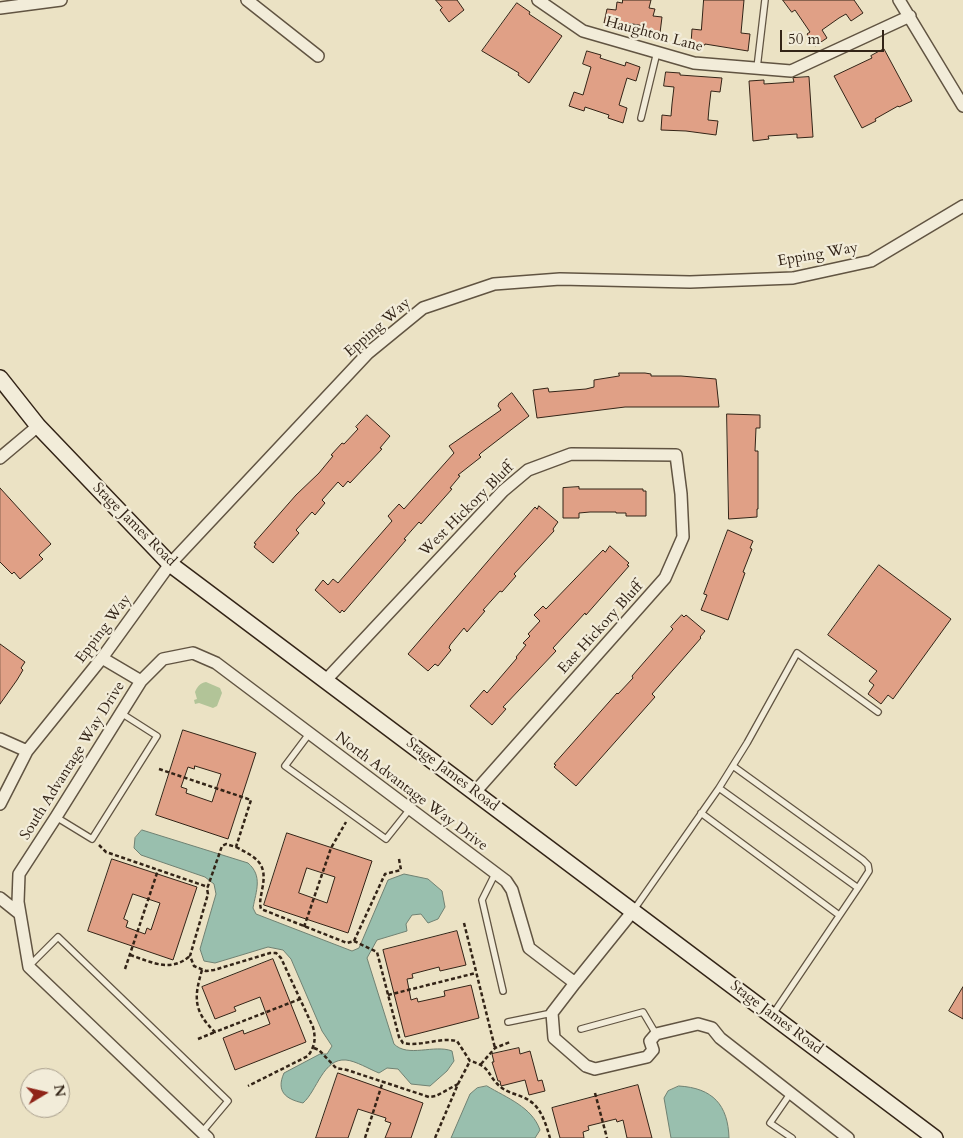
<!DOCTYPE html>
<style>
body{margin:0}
#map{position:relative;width:963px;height:1138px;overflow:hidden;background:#ebe2c4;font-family:Cardo,serif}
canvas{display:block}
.north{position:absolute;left:20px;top:1068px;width:50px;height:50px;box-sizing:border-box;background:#f2ecd9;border:1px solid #a69c8b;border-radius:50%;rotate:81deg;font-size:14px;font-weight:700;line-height:20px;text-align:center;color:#332417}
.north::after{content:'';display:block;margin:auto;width:18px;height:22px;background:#8f2418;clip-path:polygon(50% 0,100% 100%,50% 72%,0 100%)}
.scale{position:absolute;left:780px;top:30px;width:104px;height:22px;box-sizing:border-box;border:2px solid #332417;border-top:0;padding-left:6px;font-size:15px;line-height:18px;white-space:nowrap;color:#332417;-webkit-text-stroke:4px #f2ecd9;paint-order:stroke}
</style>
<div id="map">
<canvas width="963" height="1138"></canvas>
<div class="north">N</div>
<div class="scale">50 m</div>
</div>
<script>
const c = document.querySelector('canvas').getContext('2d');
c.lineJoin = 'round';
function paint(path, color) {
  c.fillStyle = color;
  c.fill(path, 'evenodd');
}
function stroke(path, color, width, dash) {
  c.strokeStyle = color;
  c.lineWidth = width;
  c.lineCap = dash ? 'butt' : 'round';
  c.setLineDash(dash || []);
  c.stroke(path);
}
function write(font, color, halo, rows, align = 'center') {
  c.font = font + ' Cardo,serif';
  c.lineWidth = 4.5;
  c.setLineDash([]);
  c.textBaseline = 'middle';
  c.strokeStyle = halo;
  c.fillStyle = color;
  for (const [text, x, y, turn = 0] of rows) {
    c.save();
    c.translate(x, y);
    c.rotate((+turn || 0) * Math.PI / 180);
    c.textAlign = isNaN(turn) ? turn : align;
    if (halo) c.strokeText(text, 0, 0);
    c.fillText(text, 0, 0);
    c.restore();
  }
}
const green = new Path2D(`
 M206,682L220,688L222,693L217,706L213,708L199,703L195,704L194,700L197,699L195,692C197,687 200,683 206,682Z`);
const water = new Path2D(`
 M142,830L248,863C263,876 256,891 253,908L256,914L352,951L359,948L388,880L404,874L428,879L442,891L445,907L438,919L428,923L421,914L412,915L406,924L407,931L377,940L367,958L394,1044C408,1058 434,1044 452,1051L454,1061L447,1071L430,1086L411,1084L398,1069L387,1068L379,1073C369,1069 356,1061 346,1060C323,1058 317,1091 303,1103C285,1099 276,1091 284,1073L320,1054H327L332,1046L322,1031L291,959L283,950L268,947L215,963L204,961L200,949L216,894L214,884L205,877L141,855L134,848L135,838Z
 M487,1086C507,1098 532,1107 540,1130L535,1138H451L470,1094L477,1088Z
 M679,1086C713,1088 728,1105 729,1138H671L664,1098L668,1091Z`);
const building = new Path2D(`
 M436,0H457L464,10L449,22L440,10L442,8Z
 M623,0H651L649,8L655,9L653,16L662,17L660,33L645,30V26L620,22L619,26L604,23L607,9L616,10L617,2L622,3Z
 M704,0H744L741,33L750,34L748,51L705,44V45L691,44L692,29L701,30Z
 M783,0H854L863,13L851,21L846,14L839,18L822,30L827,38L815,46L807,34L810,32L795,10L792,12Z
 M517,3L530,12L529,14L562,36L529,83L518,75L519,73L482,51Z
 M884,49L912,101L899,107L898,106L875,119L876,121L862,128L834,76L872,58L871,56Z
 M587,51L601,55L600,58L625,66L626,62L640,67L636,81L627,78L619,105L627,108L623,123L608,118L609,115L585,107L584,111L569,106L574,92L583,95L591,67L583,64Z
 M666,72L680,73V75L722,78L720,92L711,91L709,108L708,120L718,121L716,135L686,131L661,130L662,115L671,116L672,104L674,87L664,86Z
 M809,77L813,137L797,138V134L768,136L769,139L753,141L749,81L764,80V84L794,82L793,78Z
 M619,373H645L651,374V376H681L716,379L719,407H625L537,418L533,390L548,388L549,392L586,389L594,387V380L619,376Z
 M512,393L529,416L481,453L479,455L481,457L458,475L460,476L450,488L452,489L421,524L419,522L404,539L406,540L344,612L342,610L340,613L315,590L323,580L328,585L333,579L338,583L392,521L388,516L399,504L404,509L454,453L449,446L501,410L498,406L499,403Z
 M727,414L760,415V428H756L755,451H758V509H757V517L729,519Z
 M367,415L390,436L380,448L382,449L350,483L348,481L343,487L338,482L322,500L325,503L315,515L312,512L296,530L299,533L273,563L254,547L256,544L254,543L296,495L319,473L333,456L331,455L342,443L344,444L358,429L356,427Z
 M579,487V489H643V491H646V516H626V513H616V512H590L579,513V518H563V488Z
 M0,488L51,544L39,555L43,559L20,579L14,572L12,574L0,562Z
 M539,506L558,522L553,529L554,531L514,574L516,576L502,592L500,591L483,610L485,611L467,632L464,628L450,645L449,648L451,650L438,666L435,664L428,671L408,654L500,547L535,507L537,509Z
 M728,530L753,541L750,548L752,549L743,572L745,573L728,620L701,610L707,595L704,594Z
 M610,546L629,563L627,565L629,566L586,615L585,613L553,648L556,651L503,707L506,709L492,725L470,706L484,690L487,693L517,658L516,657L526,645L523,643L530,636L528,634L540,621L534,615L543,606L546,609L603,550L605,552Z
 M879,565L951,619L893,699L888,695L881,704L868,694L874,685L869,681L877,671L828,635Z
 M682,615L684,617L686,615L705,631L700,637L701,638L652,694L655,697L576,786L554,767L556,765L554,764L617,693L618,694L633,678L632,676L673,629L671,627Z
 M0,644L25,662L21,668L23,670L17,680L0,704Z
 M183,730L256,753L228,839L156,815ZM195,766L221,774L212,802L186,793L187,789L181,787L188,767L194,769Z
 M287,833L372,861L348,933L264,905ZM307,868L335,877L327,903L299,893Z
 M112,859L197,887L173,960L88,931ZM133,894L160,903L151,930L147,928L145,934L126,927L128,921L124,919Z
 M457,931L466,965L440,971L439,967L412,974L413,978L407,979L411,1000L417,998L418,1002L445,996L444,991L471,985L479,1018L405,1037L383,950Z
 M273,959L306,1042L235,1070L223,1038L243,1030L244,1034L270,1024L260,997L234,1007L236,1011L215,1019L202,987Z
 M963,987V1019L949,1011Z
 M519,1048L520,1054L530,1051L538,1081L542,1080L545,1091L529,1095L525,1080L501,1086L500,1081H498L492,1062H494L492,1054Z
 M338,1073L423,1103L411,1138H385L391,1123L385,1121L386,1118L358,1109L348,1138H316Z
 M638,1085L652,1138H627L623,1120L617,1122L616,1119L588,1126L589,1130L583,1132L584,1138H560L552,1108Z`);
const path = new Path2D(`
 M159,769L251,800L236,847L226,844L222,846L207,889L208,894L190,956L194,966L206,971L214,970L270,953H276L281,958L313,1027C316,1039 315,1046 308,1056L248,1086
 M99,845L106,852L208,887
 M236,847C257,858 268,863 262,890C261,897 259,902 261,909L347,943L354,941L377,952L399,1037L403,1043C421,1047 439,1037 457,1041L470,1061C493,1067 486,1076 502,1088C510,1094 522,1095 530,1101C542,1109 546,1125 550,1138
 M464,923L495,1048
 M304,927L331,848L346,822
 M354,941L385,874L401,870L399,859
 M130,955C152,962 170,973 190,956
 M125,969L158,870
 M202,970C194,997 193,1011 215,1032L300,999
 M388,995L476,973
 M198,1039L215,1032
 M314,1048L319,1050L336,1068L347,1070L429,1097L436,1096L458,1084
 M481,1064L495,1048L510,1042
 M595,1093L607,1138
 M365,1138L383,1081
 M435,1138L458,1084L470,1061`);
const lane = new Path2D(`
 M757,68L765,0
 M641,118L657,52
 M309,734L285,766L386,839L410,809
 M733,766L863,860L868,865L869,871L858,888
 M719,788L747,743L797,653L878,712
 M701,813L839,915
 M56,817L92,839L157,736L121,713
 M495,874L482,900L503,991
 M633,911L719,788L858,888L773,1014
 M29,966L58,937L228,1101L202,1132
 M508,1022L552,1013
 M581,1029L643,1012L656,1034
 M790,1094L770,1123L792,1138`);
const street = new Path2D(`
 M247,0L318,56
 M538,0L583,31L694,63L791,71L910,16
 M899,0L963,106
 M0,8L61,0
 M0,458L38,426
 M102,658L141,681
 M325,681L503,491L528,470L571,454L676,455L681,494L683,537L665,578L475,792
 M0,739L27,751
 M0,804L27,751L102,658L170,564L368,353L423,308L494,284L560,279L690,282L793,278L871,261L963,206
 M0,898L20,914
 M575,983L633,911
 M208,1138L29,967L18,902L19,874L56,817L141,681L163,659L193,653L216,663L506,881L512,890L529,948L575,983L552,1013L554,1038L586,1066L595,1069L647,1057L653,1050L650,1041L656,1034L698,1024L712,1028L720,1038L848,1138`);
const secondary = new Path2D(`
 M0,378L38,426L170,564L935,1138`);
const streetNames = [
 ["Haughton Lane",654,35,15],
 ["Epping Way",818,255,-10],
 ["Epping Way",378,328,-41],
 ["West Hickory Bluff",467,510,-45],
 ["Stage James Road",134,525,45],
 ["East Hickory Bluff",601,628,-48],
 ["Epping Way",104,629,-53],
 ["South Advantage Way Drive",73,761,-58],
 ["Stage James Road",452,775,37],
 ["North Advantage Way Drive",411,792,37],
 ["Stage James Road",776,1018,37]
];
paint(green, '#b2c498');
paint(water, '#99bfae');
stroke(water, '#708172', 1);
paint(building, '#e0a086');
stroke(building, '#332417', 1);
stroke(lane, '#615442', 8);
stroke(street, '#615442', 14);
stroke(secondary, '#332417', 18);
stroke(path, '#332417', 2.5, [4, 2.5]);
stroke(lane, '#f2ecd9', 5.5);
stroke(street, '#f2ecd9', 11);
stroke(secondary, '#f2ecd9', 15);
write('15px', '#332417', '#f2ecd9', streetNames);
</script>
